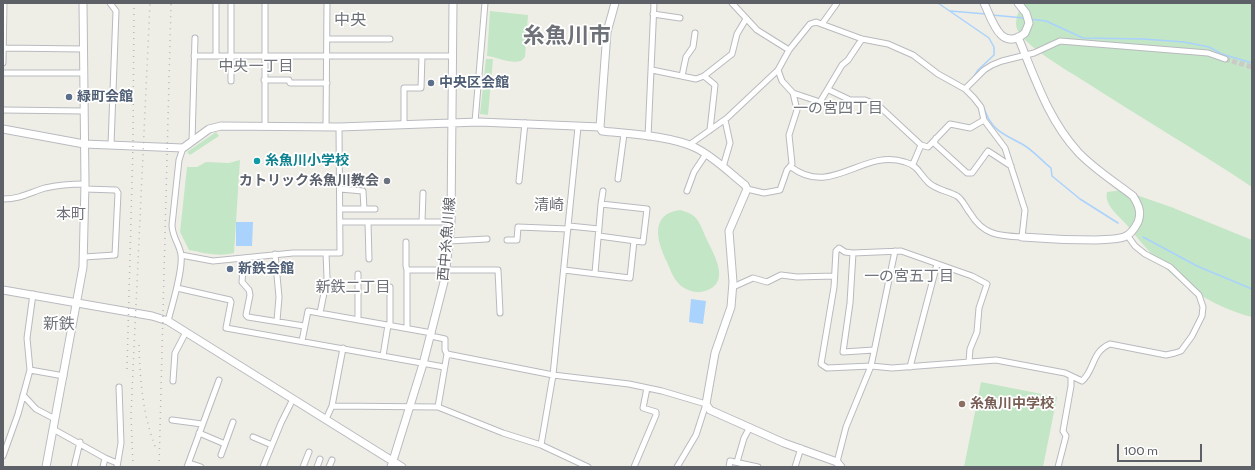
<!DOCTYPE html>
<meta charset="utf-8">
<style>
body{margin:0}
#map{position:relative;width:1255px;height:470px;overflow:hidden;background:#efeee6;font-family:Cabin,sans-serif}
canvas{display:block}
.frame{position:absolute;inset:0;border:4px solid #5d6066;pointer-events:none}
.scale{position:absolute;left:1117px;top:444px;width:85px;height:18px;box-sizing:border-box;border:2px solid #5d6066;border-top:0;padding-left:5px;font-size:12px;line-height:14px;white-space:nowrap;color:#5d6066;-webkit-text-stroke:3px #fff;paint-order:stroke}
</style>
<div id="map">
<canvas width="1255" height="470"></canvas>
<div class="frame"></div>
<div class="scale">100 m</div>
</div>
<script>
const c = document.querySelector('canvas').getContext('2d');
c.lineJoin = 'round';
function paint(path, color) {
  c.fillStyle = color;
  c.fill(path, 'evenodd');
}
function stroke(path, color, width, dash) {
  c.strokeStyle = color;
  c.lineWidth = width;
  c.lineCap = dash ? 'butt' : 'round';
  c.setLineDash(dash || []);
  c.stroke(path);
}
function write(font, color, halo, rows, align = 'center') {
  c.font = font + ' Cabin,"Noto Sans JP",sans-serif';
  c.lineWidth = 3.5;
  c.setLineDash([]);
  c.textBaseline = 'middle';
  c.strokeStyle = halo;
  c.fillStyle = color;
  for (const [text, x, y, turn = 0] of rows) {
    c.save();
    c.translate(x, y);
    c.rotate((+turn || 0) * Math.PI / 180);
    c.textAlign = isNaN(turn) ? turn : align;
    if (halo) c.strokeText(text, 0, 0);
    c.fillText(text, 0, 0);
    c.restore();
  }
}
const green = new Path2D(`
 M1023,3H1252V187C1197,150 1139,117 1084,81C1068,71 1023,45 1017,29C1014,20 1019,10 1023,3Z
 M490,11L528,15L525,57L521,61C509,64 498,57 487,56Z
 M486,59H493L488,115L480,114Z
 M216,132L219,136L190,155L187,152Z
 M240,160L234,253C218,257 205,253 189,250L180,232L187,167H197L206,162L229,163Z
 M1122,190L1171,207L1252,240V317C1212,307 1175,282 1148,250C1140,242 1134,233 1126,224C1118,215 1104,205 1107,192Z
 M680,210C683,211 688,212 691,214C700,219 703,232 707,240C716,258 732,286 701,292C693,293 684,289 679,284C673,278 670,269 667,262C657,242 649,214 680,210Z
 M981,382L1057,397L1043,467H964Z`);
const water = new Path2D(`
 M236,222H253L252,246H236Z
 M691,299L706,301L703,324L689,322Z`);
const stream = new Path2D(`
 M938,3L989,38L994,47V55L978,70L971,81
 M950,11L986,14
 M992,15L1024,18
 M1030,19L1046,21L1083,38L1143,39L1184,42L1209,47L1222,54L1252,63
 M984,108C991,130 1003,134 1022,144C1033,150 1042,161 1051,168L1052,176L1080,199L1118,223
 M1143,237L1197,266L1252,289`);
const streetTunnel = new Path2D(`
 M1225,59L1252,67`);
const street = new Path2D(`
 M110,3L116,11L111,145
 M216,3V56H453
 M265,3V127
 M732,3L757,30L789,50
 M653,14L680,18
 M822,24L837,3
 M327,39H390
 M3,48L83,49
 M194,56H216
 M3,63L4,3
 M652,70L696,79L704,76L732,54L737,34L746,19
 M3,73H83
 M682,76L686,57L693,47L695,33
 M704,76L715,85L710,130
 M264,80H289L290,83H327
 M231,81V3
 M965,89L984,70L992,65L1002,61L1034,53L1060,41L1208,53L1225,59
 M829,90L850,100H865L879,106L921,145L928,147L950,124L970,128L984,120
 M793,93L820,102L842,65L848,60L862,39
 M3,110L84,111
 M475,122L485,3
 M404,125V88H421L422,56
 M326,127L327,3
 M648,137L654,3
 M936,138L934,143L967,173H972L988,151L1011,166
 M192,141L195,38
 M689,145L727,118L778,70L789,50L810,24L816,22L862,39L888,44L913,55L938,74L965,89L974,98L981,107L984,120L1005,148L1025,210L1022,237C999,236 983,235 970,213C966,208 963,200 957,196C948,191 937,190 929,183C919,174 919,166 905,162C863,148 832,198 791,167
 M913,164L921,145
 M723,167L730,143L725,120
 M618,179L624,134
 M519,181L525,123
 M340,189L363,191L364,209
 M747,189L764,193L780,190L787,170L792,164L789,135L797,110L793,93L782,81L778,70
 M687,191L694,172L706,154
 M3,199C20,199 29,193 45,188C58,185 72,184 85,184
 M340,209H375
 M340,222H451
 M368,222L369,259
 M422,222L423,193
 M569,226L599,229
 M599,236L643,242L647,209L601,204L603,191
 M507,240H517L518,227L568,229
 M449,241L487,239
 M406,242V266L407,270
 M853,253L850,303L843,352L874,350
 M275,254L279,297L277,321
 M181,255L213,261L293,253H340L339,127
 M84,257L115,255L118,193L116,190L85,189
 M244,258L242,282L249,290L250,295L246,315L248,317L304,326
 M564,270L630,278L634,241
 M595,273L601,204
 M358,274V320
 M733,287L753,278L767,282L781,275L797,277L834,276
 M177,288L230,300L231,302L226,328L444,367
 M320,313L327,278L326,253
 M168,321C172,305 183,271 181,255C180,245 172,237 172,225L179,160L183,148
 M390,325V287
 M407,328V270H498L500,313
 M431,336L445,339V350L447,354
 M302,341L308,311L432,333
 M383,356L388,325
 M969,362L970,349L977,332L979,308L987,284L972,276L901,251L853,253L845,252L839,248L836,251L834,287L821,364L827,368L871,366L892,368L996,360L1065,373L1082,381C1095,370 1091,352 1110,344L1166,355L1175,353L1181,351L1192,336L1202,316L1203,307L1199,295L1170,267L1145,254L1135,246L1127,235
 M910,367L937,264
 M30,370L64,376
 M173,381L175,353L186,332
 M23,395L36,409L55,419
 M332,406L438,407L503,433L541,445L588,467
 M438,407L447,354L553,375L629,384L662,391L706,404L696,435L677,467
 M326,419L332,406L343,348
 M172,420L202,424
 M53,429L105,458L103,467
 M199,433L225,444
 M253,437L272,445
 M541,445L553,375L578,127
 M221,455L233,422
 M3,456L18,414L30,370L27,338L33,294
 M105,458L117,463
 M737,462L744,438L750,427
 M837,462L846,427L871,366L895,251
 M189,463L201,467
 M74,467L80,442
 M117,467L121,443L119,387
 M187,467L219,380
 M263,467L281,423L293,399
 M303,467L309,452
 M317,467L320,459
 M329,467L332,460
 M634,467L656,415V412L643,408L647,388
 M729,467L730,461L758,467
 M795,467L801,448
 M1058,467L1066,436L1063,431L1071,386V376`);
const secondary = new Path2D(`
 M984,3C992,19 1000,53 1025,33L1029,23L1026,13L1018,3
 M1018,37C1035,78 1048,119 1078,152C1094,169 1115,182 1133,196C1138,204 1142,212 1138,222C1135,228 1130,235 1124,237C1115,240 1105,239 1096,240C1071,240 1047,239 1022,237
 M600,127L607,32L615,3
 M3,129L84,144L183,148L209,129L221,126L339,127L479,122L600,127L602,131C629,134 673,136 696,148C714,157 730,173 745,185L747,189L729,231L733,282L731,307L715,353L706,404L710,410L784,443L837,462L841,467
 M3,290L152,316L168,321L402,467
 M46,467L83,267L85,184L83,3
 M391,467L423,364L445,278L451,222L453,3`);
const rail = new Path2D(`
 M139,345C140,381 143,418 157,451
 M127,369L133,145L134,3
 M133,467L131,415L133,370L150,3
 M159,467L171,3`);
const markers = [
 [431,83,4,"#5c6f8a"],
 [69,97,4,"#5c6f8a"],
 [257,161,4,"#0f9aa8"],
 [387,181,4,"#6b7280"],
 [230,269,4,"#5c6f8a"],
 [962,404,4,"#8d6e63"]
];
const serviceNames = [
 ["中央区会館",439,83],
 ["緑町会館",77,97],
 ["新鉄会館",238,269]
];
const cultureNames = [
 ["糸魚川小学校",265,161]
];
const worshipNames = [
 ["カトリック糸魚川教会",379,181]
];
const streetNames = [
 ["西中糸魚川線",447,239,-85]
];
const educationNames = [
 ["糸魚川中学校",970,404]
];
const neighbourhoodNames = [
 ["中央一丁目",256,67],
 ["一の宮四丁目",838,109],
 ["清崎",549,206],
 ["本町",71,215],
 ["一の宮五丁目",909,277],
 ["新鉄二丁目",353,288]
];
const quarterNames = [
 ["中央",350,20],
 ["新鉄",59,324]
];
const townNames = [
 ["糸魚川市",567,37]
];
paint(green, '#c3e6c6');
paint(water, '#a9d2fc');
stroke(stream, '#a9d2fc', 1.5);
stroke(streetTunnel, '#cacac6', 5, [5, 2.5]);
stroke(street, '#b8babf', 7);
stroke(secondary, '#b9bbc1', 9);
stroke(street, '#fff', 5);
stroke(secondary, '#fff', 7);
stroke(rail, '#b6b7b7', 1.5, [1, 5]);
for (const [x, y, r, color] of markers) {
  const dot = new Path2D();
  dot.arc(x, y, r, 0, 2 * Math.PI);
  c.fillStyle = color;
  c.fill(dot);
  stroke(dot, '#fff', 1.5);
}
write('bold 14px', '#4e5e75', '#fff', serviceNames, 'left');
write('bold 14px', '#0d838f', '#fff', cultureNames, 'left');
write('bold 14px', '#5b616d', '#fff', worshipNames, 'right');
write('14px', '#5d6066', '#fff', streetNames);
write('bold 14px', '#785e54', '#fff', educationNames, 'left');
write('15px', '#6e7278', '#fff', neighbourhoodNames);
write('16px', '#6e7278', '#fff', quarterNames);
write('bold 22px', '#6e7278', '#fff', townNames);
</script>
